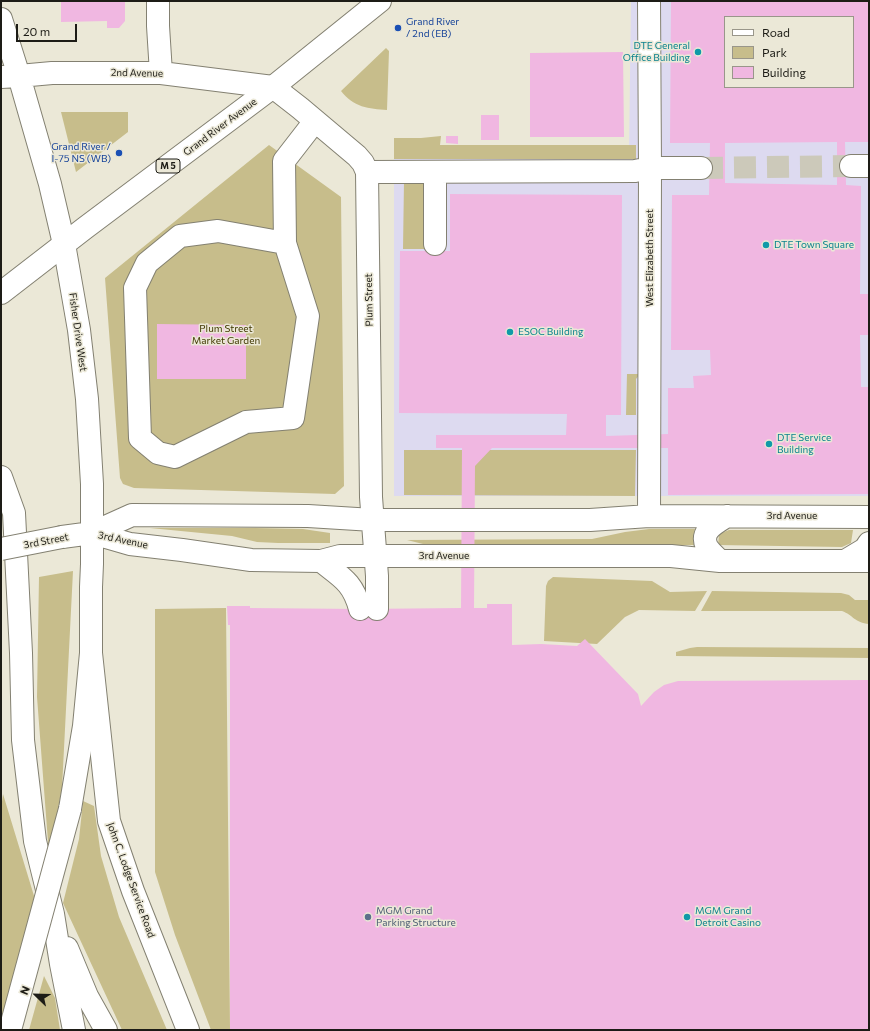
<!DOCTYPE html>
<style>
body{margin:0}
#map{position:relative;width:870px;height:1031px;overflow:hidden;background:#ebe8d7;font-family:Commissioner,sans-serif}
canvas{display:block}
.frame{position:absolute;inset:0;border:2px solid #1d1c16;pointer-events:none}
.legend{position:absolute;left:724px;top:16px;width:130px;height:72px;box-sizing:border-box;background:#ebe8d7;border:1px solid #99968a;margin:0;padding:5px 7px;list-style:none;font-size:12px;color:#1d1c16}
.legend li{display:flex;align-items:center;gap:8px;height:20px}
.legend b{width:20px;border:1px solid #99968a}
.north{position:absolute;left:16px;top:975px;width:40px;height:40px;-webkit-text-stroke:3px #ebe8d7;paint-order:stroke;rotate:293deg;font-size:11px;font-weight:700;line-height:16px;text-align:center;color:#1d1c16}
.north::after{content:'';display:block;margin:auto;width:14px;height:18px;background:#1d1c16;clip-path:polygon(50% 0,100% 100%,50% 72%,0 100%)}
.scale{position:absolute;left:16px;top:24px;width:61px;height:18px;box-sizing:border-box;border:2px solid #1d1c16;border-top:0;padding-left:5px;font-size:12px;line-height:14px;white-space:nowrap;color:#1d1c16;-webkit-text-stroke:3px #ebe8d7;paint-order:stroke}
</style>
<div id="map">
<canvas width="870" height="1031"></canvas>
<div class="frame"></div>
<ul class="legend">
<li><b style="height:5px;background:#fff"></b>Road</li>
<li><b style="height:11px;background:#c7bd8b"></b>Park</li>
<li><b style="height:11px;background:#f0b7e1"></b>Building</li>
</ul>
<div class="north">N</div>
<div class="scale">20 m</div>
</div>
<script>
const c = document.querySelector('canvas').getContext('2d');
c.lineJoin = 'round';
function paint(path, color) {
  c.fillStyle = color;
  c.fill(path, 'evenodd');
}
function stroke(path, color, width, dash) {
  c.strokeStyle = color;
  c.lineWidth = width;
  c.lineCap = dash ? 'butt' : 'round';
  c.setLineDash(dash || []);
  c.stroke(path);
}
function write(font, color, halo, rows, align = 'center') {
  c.font = font + ' Commissioner,sans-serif';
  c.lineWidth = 3;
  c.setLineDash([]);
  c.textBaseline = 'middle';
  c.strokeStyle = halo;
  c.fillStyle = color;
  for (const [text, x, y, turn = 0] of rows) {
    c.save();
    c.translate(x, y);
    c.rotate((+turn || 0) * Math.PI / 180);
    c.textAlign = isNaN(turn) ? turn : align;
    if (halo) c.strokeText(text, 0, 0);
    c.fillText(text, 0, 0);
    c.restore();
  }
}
const commercial = new Path2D(`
 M631,1H869V496H394V159L629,152ZM725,17H853V87H725Z`);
const green = new Path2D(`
 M386,48L389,51L387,110C369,109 353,107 341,91Z
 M61,112H128V132L76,172Z
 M441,136L440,145H636V159H394V138H421Z
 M269,145L341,197L344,486L335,494L134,488L123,484L120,478L105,278Z
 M404,181C414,181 422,178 426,189L425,249H403Z
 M627,374H640L636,379V415H626Z
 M404,450H636L635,496L404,495Z
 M150,528H255L303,529L330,533V543H278L257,542L232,536Z
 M649,529H695L693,537L694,545H485L423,544L407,540L592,539L625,532Z
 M729,530H853L851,543L842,547L718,545L719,534Z
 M73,571L62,788L49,855L37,697L39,577Z
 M553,577L652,581L670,592L707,591L695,611L639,610L625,617L597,644L544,641L546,586L548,581Z
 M712,591L841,593L849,595L855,600H869V624C855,623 853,615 842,611H701Z
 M226,608L230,1030H211L175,935L155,872V609Z
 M697,647L869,648V658L676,656V652L690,648Z
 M3,794L38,909L1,1030V809Z
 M83,801L94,806L101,856L119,917L167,1030H122L63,903L79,839Z
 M44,976L55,998L60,1030H29Z`);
const building = new Path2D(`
 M61,1H125V21L119,28H107V21L61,22Z
 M671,1H869V142H845L846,185L861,186L860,294H869V335H860L861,387H869V494L668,495V448H492L475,466L474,608H487V604H512V645L541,644L577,646L585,639L638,694L641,706L654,692L664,685L678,681L869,680V1030H230V625H228L227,606H250V608L360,609L461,608L462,448H436V435H566L567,414L399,413L400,251H450V194L622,195L621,415H606V436L668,434V388H694L693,376L711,375L710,350H671L672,195H709L710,143H670ZM725,17H853V87H725ZM837,142V185L725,183V143Z
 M623,52L624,137H530V53Z
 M481,115H499V140H481Z
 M446,136H458V144L446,143Z
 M157,324L246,325V379H157Z`);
const minorTunnel = new Path2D(`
 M701,168L851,166`);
const minor = new Path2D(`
 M158,1V26L161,73
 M649,1L650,168L649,516
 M1,19L19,76L50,184L64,244L79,330L87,399L92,484V564L91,587V653L109,821L133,891L188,1030
 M1,77L19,76L52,73H161L273,87L300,108L357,156L363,163L367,172L371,497L377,576V609
 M851,166H869
 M367,172L635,171L650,168H701
 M435,172V244
 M285,243L218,231L180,236L147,263L135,288L140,438L158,453L175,457L246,422L293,418L308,316L285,243L284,161L315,121
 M92,533L130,544L182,550L251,560L321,561L340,556H671L720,561H869
 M62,537L92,533L132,515L308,516L373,520H590L649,516L869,517
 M321,561C341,577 353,582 360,609
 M720,561C716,557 710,552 707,547C699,531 716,523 727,516
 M845,561L865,549L869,543`);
const major = new Path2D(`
 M1,293L85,228L273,87L380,1`);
const highway = new Path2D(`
 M1,477L14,513L21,653L23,740L35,841L53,914L61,964L74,1030
 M70,809L84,726L91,653
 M67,948L87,996L106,1030`);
const minorBridge = new Path2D(`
 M1,549L62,537`);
const highwayBridge = new Path2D(`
 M10,1030L70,809`);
const markers = [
 [398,28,4,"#1a4fb4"],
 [698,52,4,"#0f9aa8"],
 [119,153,4,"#1a4fb4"],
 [766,245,4,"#0f9aa8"],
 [510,332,4,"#0f9aa8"],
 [769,444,4,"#0f9aa8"],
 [368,917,4,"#5c6f8a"],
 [687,917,4,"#0f9aa8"]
];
const shields = [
 [168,166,24]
];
const shieldNames = [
 ["M 5",168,166]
];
const transitNames = [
 ["Grand River",406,22],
 ["/ 2nd (EB)",406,34],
 ["Grand River /",111,147,"right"],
 ["I-75 NS (WB)",111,159,"right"]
];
const cultureNames = [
 ["DTE General",690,46,"right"],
 ["Office Building",690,58,"right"],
 ["DTE Town Square",774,245],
 ["ESOC Building",518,332],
 ["DTE Service",777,438],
 ["Building",777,450],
 ["MGM Grand",695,911],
 ["Detroit Casino",695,923]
];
const streetNames = [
 ["2nd Avenue",137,73,1],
 ["Grand River Avenue",220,127,-37],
 ["West Elizabeth Street",650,258,-90],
 ["Plum Street",369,300,-91],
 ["Fisher Drive West",78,332,82],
 ["3rd Avenue",792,516],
 ["3rd Avenue",123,540,12],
 ["3rd Street",46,541,-11],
 ["3rd Avenue",444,556],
 ["John C. Lodge Service Road",131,880,70]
];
const parkNames = [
 ["Plum Street",226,329],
 ["Market Garden",226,341]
];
const serviceNames = [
 ["MGM Grand",376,911],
 ["Parking Structure",376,923]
];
paint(commercial, '#dddaf0');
paint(green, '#c7bd8b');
paint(building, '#f0b7e1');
stroke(minorTunnel, '#ccc9ba', 22, [22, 11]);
stroke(minor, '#838071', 24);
stroke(major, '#838071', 24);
stroke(highway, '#838071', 24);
stroke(minor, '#fff', 22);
stroke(major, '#fff', 22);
stroke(highway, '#fff', 22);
stroke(minorBridge, '#838071', 24, []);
stroke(highwayBridge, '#838071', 24, []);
stroke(minorBridge, '#fff', 22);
stroke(highwayBridge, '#fff', 22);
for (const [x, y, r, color] of markers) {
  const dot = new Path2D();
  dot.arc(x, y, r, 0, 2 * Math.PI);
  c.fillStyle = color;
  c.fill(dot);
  stroke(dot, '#ebe8d7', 1.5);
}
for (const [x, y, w] of shields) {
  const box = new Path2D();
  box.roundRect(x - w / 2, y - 7, w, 14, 3);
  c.fillStyle = '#ebe8d7';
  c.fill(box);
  stroke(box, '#1d1c16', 1);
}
write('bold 9px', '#1d1c16', null, shieldNames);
write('10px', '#164399', '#ebe8d7', transitNames, 'left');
write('10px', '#0d838f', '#ebe8d7', cultureNames, 'left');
write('10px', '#1d1c16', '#ebe8d7', streetNames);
write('10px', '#403600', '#ebe8d7', parkNames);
write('10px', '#4e5e75', '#ebe8d7', serviceNames, 'left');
</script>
